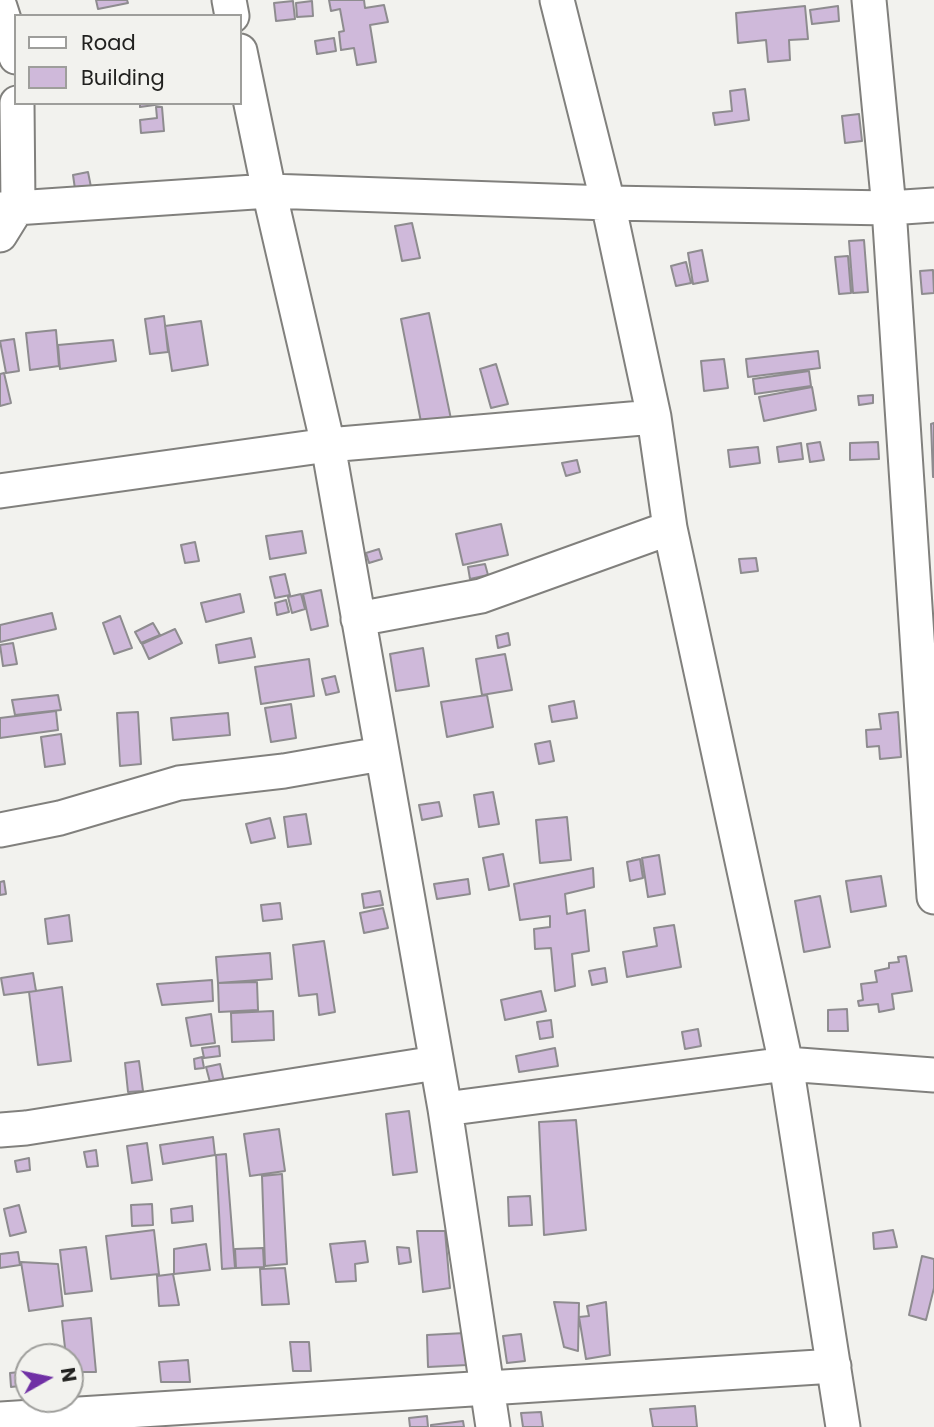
<!DOCTYPE html>
<style>
body{margin:0}
#map{position:relative;width:934px;height:1427px;overflow:hidden;background:#f2f2ee;font-family:Poppins,sans-serif}
canvas{display:block}
.legend{position:absolute;left:14px;top:14px;width:228px;height:91px;box-sizing:border-box;background:#f2f2ee;border:2px solid #9e9e9b;margin:0;padding:9px 12px;list-style:none;font-size:21px;color:#21211f}
.legend li{display:flex;align-items:center;gap:14px;height:35px}
.legend b{width:35px;border:2px solid #9e9e9b}
.north{position:absolute;left:14px;top:1343px;width:70px;height:70px;box-sizing:border-box;background:#f2f2ee;border:2px solid #9e9e9b;border-radius:50%;rotate:81deg;font-size:19px;font-weight:700;line-height:28px;text-align:center;color:#21211f}
.north::after{content:'';display:block;margin:auto;width:24px;height:32px;background:#7030a5;clip-path:polygon(50% 0,100% 100%,50% 72%,0 100%)}
</style>
<div id="map">
<canvas width="934" height="1427"></canvas>
<ul class="legend">
<li><b style="height:9px;background:#fff"></b>Road</li>
<li><b style="height:19px;background:#cfb9da"></b>Building</li>
</ul>
<div class="north">N</div>
</div>
<script>
const c = document.querySelector('canvas').getContext('2d');
c.lineJoin = 'round';
function paint(path, color) {
  c.fillStyle = color;
  c.fill(path, 'evenodd');
}
function stroke(path, color, width, dash) {
  c.strokeStyle = color;
  c.lineWidth = width;
  c.lineCap = dash ? 'butt' : 'round';
  c.setLineDash(dash || []);
  c.stroke(path);
}
const building = new Path2D(`
 M96,0H127L128,3L98,9Z
 M329,0H364L365,8L384,5L388,22L370,25L376,62L357,65L354,48L341,50L339,32L344,31L340,9L331,11Z
 M293,1L295,19L276,21L274,3Z
 M312,1L313,16L297,17L296,3Z
 M805,6L808,39L789,40L790,60L768,62L766,40L738,43L736,13Z
 M838,6L839,21L812,24L810,10Z
 M334,38L336,51L317,54L315,41Z
 M745,89L749,120L715,125L713,113L732,111L730,91Z
 M140,103H169L140,107Z
 M156,107H162L164,131L141,133L140,120L157,118Z
 M859,114L862,141L845,143L842,116Z
 M88,172L91,187L75,189L73,175Z
 M412,223L420,258L402,261L395,226Z
 M864,240L868,292L853,293L849,241Z
 M702,250L708,281L693,284L688,253Z
 M848,256L851,293L839,294L835,257Z
 M686,262L691,283L676,286L671,266Z
 M933,270L934,293L922,294L920,271Z
 M429,313L451,419L421,422L401,319Z
 M164,316L168,352L150,354L145,319Z
 M201,321L208,365L172,371L165,326Z
 M56,330L59,366L30,370L26,333Z
 M14,339L19,371L6,373L0,341Z
 M113,340L116,361L60,369L58,345Z
 M818,351L820,368L748,377L746,359Z
 M724,359L728,388L704,391L701,361Z
 M496,364L508,404L491,408L480,369Z
 M809,371L811,386L755,394L753,379Z
 M4,373L11,403L0,406V374Z
 M812,387L816,410L764,421L759,397Z
 M873,395V403L859,405L858,396Z
 M934,423V477H933L931,424Z
 M820,442L824,460L810,462L807,444Z
 M878,442L879,459L850,460V443Z
 M801,443L803,459L779,462L777,447Z
 M758,447L760,463L730,467L728,450Z
 M577,460L580,472L566,476L562,463Z
 M501,524L508,555L463,565L456,534Z
 M302,531L306,553L270,559L266,536Z
 M195,542L199,561L185,563L181,545Z
 M379,549L382,559L369,563L366,553Z
 M756,558L758,571L741,573L739,559Z
 M485,564L488,575L470,579L468,567Z
 M285,574L290,595L275,598L270,577Z
 M321,590L328,626L311,630L303,594Z
 M240,594L244,612L206,622L201,603Z
 M301,594L305,609L292,613L288,597Z
 M286,600L289,612L277,615L275,603Z
 M52,613L56,629L0,642V625Z
 M120,616L132,648L114,654L103,623Z
 M153,623L160,635L141,643L135,632Z
 M175,629L182,643L149,659L142,644Z
 M508,633L510,645L498,648L496,636Z
 M251,638L255,657L219,663L216,645Z
 M13,643L17,664L3,666L0,645Z
 M423,648L429,686L396,691L390,654Z
 M505,654L512,690L482,695L476,659Z
 M309,659L314,696L261,704L255,667Z
 M335,676L339,692L326,695L322,679Z
 M58,695L61,710L15,715L12,700Z
 M487,695L493,727L447,737L441,702Z
 M574,701L577,718L552,722L549,706Z
 M291,704L296,738L271,742L265,708Z
 M56,711L58,730L0,738V718Z
 M138,712L141,764L120,766L117,713Z
 M898,712L901,757L880,759L879,746L867,747L866,730L881,729L879,714Z
 M228,713L230,735L173,740L171,718Z
 M61,734L65,764L45,767L41,737Z
 M550,741L554,761L539,764L535,744Z
 M493,792L499,824L479,827L474,795Z
 M439,802L442,816L422,820L419,805Z
 M306,814L311,844L288,847L284,817Z
 M567,817L571,860L540,863L536,820Z
 M270,818L275,838L251,843L246,824Z
 M503,854L509,886L489,890L483,858Z
 M659,855L665,894L648,897L642,858Z
 M640,859L643,878L630,881L627,862Z
 M593,868L594,887L565,894L567,914L585,910L589,951L572,954L575,986L555,991L551,948L535,949L534,929L550,927V916L520,920L514,884Z
 M881,876L886,906L851,912L846,881Z
 M468,879L470,894L437,899L434,884Z
 M4,881L6,894L0,895V882Z
 M380,891L383,905L364,908L362,894Z
 M820,896L830,947L804,952L795,901Z
 M280,903L282,919L263,921L261,905Z
 M383,908L388,928L364,933L360,913Z
 M69,915L72,941L48,944L45,919Z
 M674,925L681,967L627,977L623,952L657,946L654,928Z
 M324,941L335,1012L319,1015L317,994L299,996L293,945Z
 M270,953L272,979L218,983L216,957Z
 M906,956L912,991L892,994L894,1009L879,1012L878,1004L859,1006L858,1001L863,1000L861,984L877,982L875,971L889,968V963L899,962L898,957Z
 M605,968L607,982L592,985L589,971Z
 M33,973L36,991L4,995L1,978Z
 M212,980L213,1001L162,1005L157,984Z
 M257,982L258,1010L219,1012L218,983Z
 M62,987L71,1061L38,1065L29,992Z
 M541,991L546,1011L505,1020L501,1000Z
 M847,1009L848,1031H828V1010Z
 M273,1011L274,1040L232,1042L231,1013Z
 M211,1014L215,1043L191,1046L186,1018Z
 M551,1020L553,1037L540,1039L537,1022Z
 M698,1029L701,1046L685,1049L682,1032Z
 M219,1046L220,1056L204,1058L202,1048Z
 M555,1048L558,1066L519,1072L516,1056Z
 M202,1057L204,1068L195,1069L194,1059Z
 M139,1061L143,1091L128,1092L125,1063Z
 M220,1064L224,1082L211,1086L206,1067Z
 M409,1111L417,1172L393,1175L386,1114Z
 M576,1120L586,1230L544,1235L539,1122Z
 M279,1129L285,1171L250,1176L244,1134Z
 M213,1137L215,1155L163,1164L160,1145Z
 M147,1143L152,1180L132,1183L127,1146Z
 M96,1150L98,1166L87,1167L84,1152Z
 M226,1154L235,1268L222,1269L216,1155Z
 M29,1158L30,1170L17,1172L15,1161Z
 M282,1174L287,1264L265,1266L262,1176Z
 M530,1196L532,1225L509,1226L508,1197Z
 M152,1204L153,1225L132,1226L131,1205Z
 M19,1205L26,1232L10,1236L4,1209Z
 M192,1206L193,1221L172,1223L171,1209Z
 M154,1230L159,1274L111,1279L106,1236Z
 M893,1230L897,1247L874,1249L873,1233Z
 M417,1231H445L450,1288L423,1292Z
 M365,1241L368,1262L355,1264L356,1281L336,1282L330,1244Z
 M206,1244L210,1270L174,1274V1249Z
 M86,1247L92,1291L65,1294L60,1250Z
 M397,1247L409,1248L411,1262L399,1264Z
 M263,1248L264,1267L236,1268L235,1249Z
 M18,1252L20,1265L0,1268V1254Z
 M922,1256L934,1259V1288L926,1320L909,1315Z
 M21,1262L58,1264L63,1306L29,1311Z
 M285,1268L289,1304L262,1305L260,1269Z
 M173,1274L179,1305L159,1306L157,1276Z
 M554,1302L579,1303L578,1351L564,1347Z
 M606,1302L610,1355L586,1359L579,1317L589,1316L587,1306Z
 M91,1318L96,1372H70V1357H66L62,1321Z
 M465,1333L467,1365L428,1367L427,1335Z
 M521,1334L525,1361L507,1363L503,1336Z
 M290,1342H309L311,1371H293Z
 M188,1360L190,1382H161L159,1362Z
 M28,1371V1385L11,1387L10,1373Z
 M695,1406L697,1427H653L650,1409Z
 M541,1412L543,1427H523L521,1413Z
 M427,1416L428,1427H410L409,1418Z
 M463,1421L464,1427H431V1425Z`);
const minor = new Path2D(`
 M229,0L232,16
 M557,0L608,203L654,417L670,528L786,1064L843,1427
 M869,0L889,208L934,897
 M0,7L16,57
 M240,51L269,191L328,445L445,1109L493,1427
 M0,209L269,191L608,203L889,208L934,205
 M0,235L18,206L17,103
 M0,491L328,445L654,417
 M358,619L481,596L670,528
 M0,830L60,818L179,783L284,771L381,754
 M445,1109L786,1064L934,1075
 M0,1130L26,1128L436,1063
 M0,1419L834,1366`);
paint(building, '#cfb9da');
stroke(building, '#8e8c8f', 2);
stroke(minor, '#81807d', 37);
stroke(minor, '#fff', 33);
</script>
